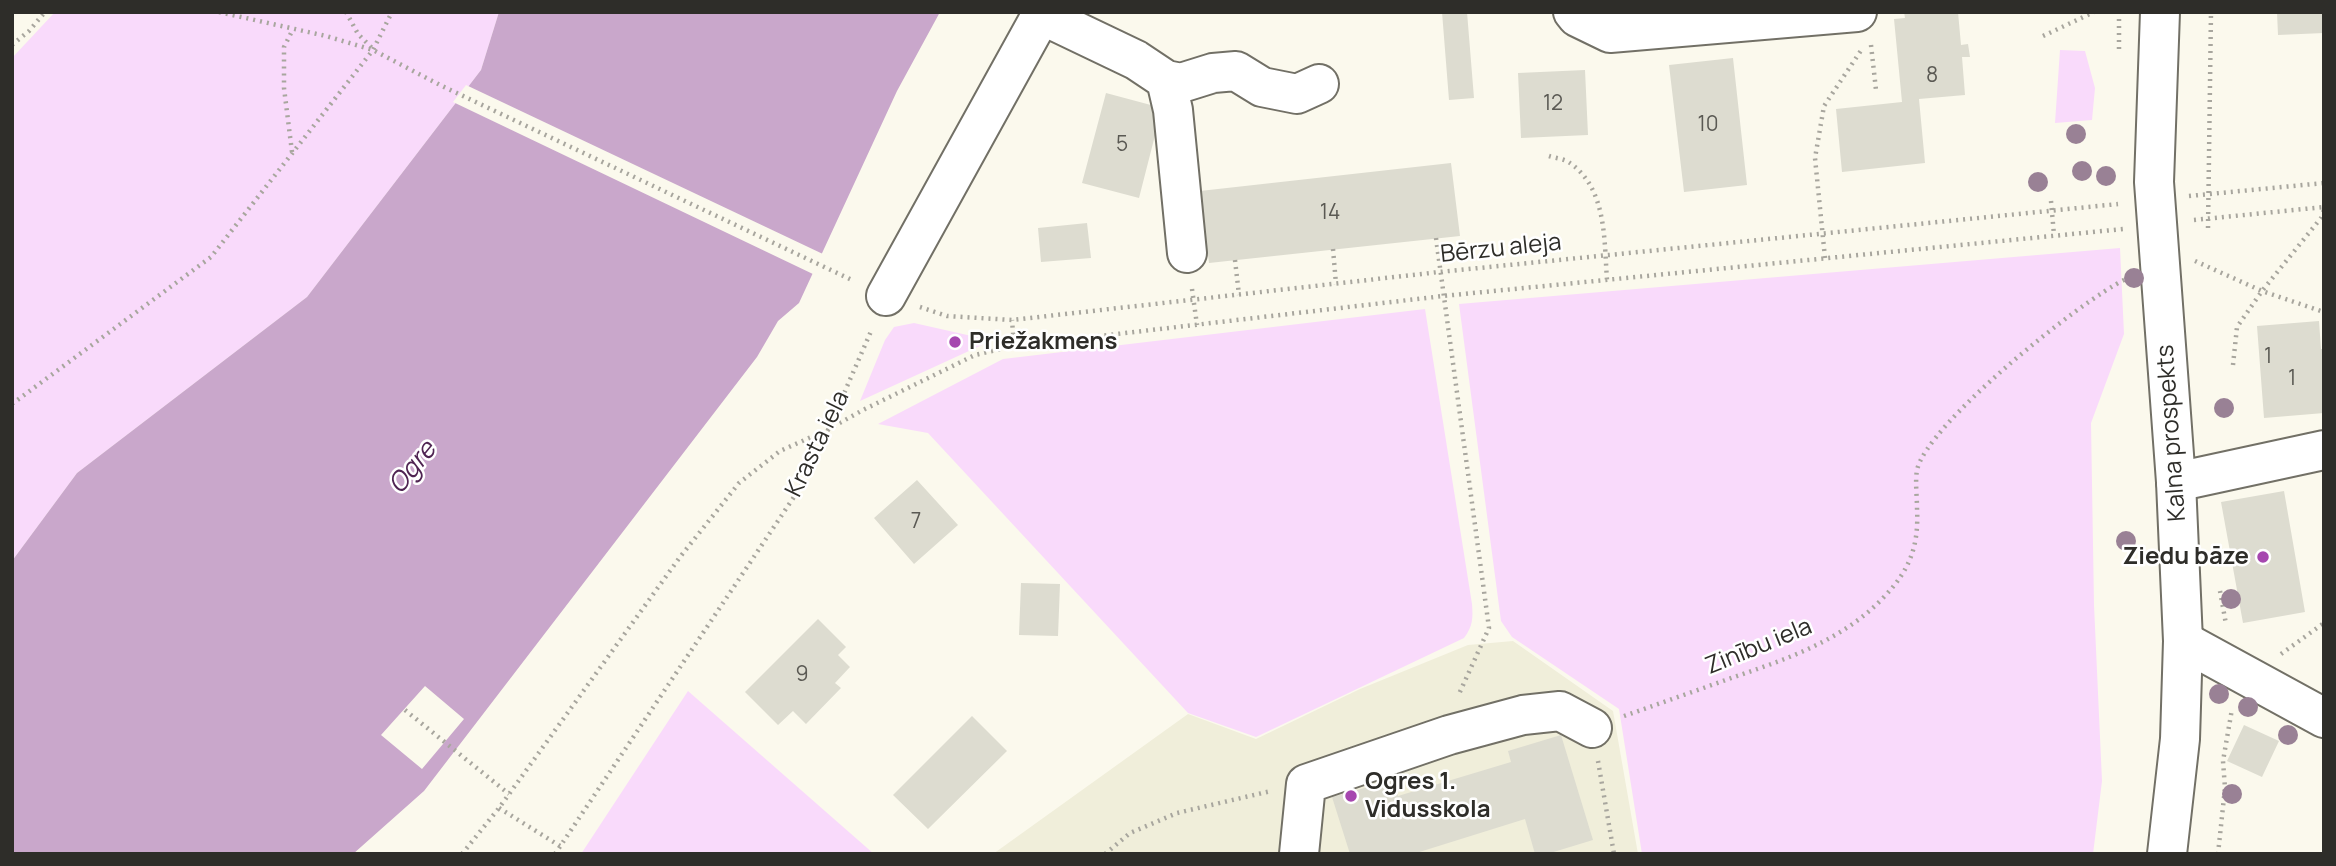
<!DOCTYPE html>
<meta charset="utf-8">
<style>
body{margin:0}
#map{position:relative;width:2336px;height:866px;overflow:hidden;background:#fbf9ed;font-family:Manrope,sans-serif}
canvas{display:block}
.frame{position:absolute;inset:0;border:14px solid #2e2d29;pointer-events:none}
</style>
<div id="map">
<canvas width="2336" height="866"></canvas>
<div class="frame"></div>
</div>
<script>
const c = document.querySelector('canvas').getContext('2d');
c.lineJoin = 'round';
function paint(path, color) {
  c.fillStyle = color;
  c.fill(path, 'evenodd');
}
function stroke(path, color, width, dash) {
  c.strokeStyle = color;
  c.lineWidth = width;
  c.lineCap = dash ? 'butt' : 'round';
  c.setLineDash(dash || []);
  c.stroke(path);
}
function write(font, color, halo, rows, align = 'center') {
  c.font = font + ' Manrope,sans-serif';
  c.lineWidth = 5;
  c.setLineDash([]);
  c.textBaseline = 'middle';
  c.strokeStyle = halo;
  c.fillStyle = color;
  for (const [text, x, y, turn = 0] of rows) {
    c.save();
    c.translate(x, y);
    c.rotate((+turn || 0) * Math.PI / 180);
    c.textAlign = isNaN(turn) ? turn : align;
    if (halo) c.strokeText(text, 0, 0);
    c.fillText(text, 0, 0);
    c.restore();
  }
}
const built = new Path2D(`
 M1513,641L1613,711L1638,854H993L1188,714L1256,739L1360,689L1468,645Z`);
const green = new Path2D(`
 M55,12H499L481,70L307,297L77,473L12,561V58Z
 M2060,50L2085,51L2095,88L2092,120L2055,123Z
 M2120,248L2124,334L2091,423L2094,605L2102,781L2093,854H1642L1619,709L1512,637L1501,621L1459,304Z
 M1425,309L1472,604C1473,618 1473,626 1464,638L1256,737L1188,713L928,433L878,424L1003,359Z
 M914,323L985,339L982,345L860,401L885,340L894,327Z
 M688,691L874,854H581Z`);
const water = new Path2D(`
 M499,12H940L897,91L799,303L778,321L757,357L424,791L353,854H12V561L77,473L307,297L481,70Z`);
const pier = new Path2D(`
 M466,85L825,255L815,275L453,102Z
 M425,686L464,719L422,769L381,735Z`);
const building = new Path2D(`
 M1442,12H1467L1474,98L1449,100Z
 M1904,12H1958L1961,45L1968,44L1970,57H1962L1965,95L1919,99L1925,163L1842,172L1836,109L1902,102L1894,19L1905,18Z
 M2277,12H2324V33L2278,35Z
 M1733,58L1747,185L1684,192L1669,65Z
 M1585,70L1588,135L1521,138L1518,73Z
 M1106,93L1162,108L1139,198L1082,183Z
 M1451,163L1460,236L1209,263L1200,191Z
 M1087,223L1091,258L1041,262L1038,228Z
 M2319,321L2321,349H2324V413L2264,418L2257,326Z
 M917,480L958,525L914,564L874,518Z
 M2284,491L2305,612L2243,623L2221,502Z
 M1021,583L1060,584L1058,636L1019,635Z
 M818,619L846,647L838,655L850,667L835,683L841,688L806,724L793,711L778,725L745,692Z
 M972,716L1007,751L928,829L893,795Z
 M2244,725L2279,741L2262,777L2227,761Z
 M1561,735L1593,840L1547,854H1535L1525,819L1413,854H1350L1332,797L1393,780L1398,796L1511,762L1508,751Z`);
const path = new Path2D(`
 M219,12L326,36L373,50L442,86L854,281
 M346,12L358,34L372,48
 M2043,36L2094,12
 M12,45L29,31L45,12
 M1871,45L1876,90
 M2119,49V12
 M292,152L284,88V47L293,29
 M1549,156C1555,158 1565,159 1570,163C1607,189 1604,240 1607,280
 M2189,196L2324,183
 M2051,201L2054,235
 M2194,220L2324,207
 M2208,228L2211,12
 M1436,238L1489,628L1459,694
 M1333,249L1336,284
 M1825,258L1815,158L1824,106L1862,49
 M1235,260L1239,295
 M2195,261L2262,291L2324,312
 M1192,289L1197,325
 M920,307L947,316L1012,320L1439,272L2118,204
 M1014,346L1443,296L2123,229
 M2233,365L2237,327L2262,291L2321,218L2324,210
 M12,404L211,257L373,50L392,12
 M2220,591L2226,624
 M2281,654L2324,623
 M405,710L509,794
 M1624,716C1661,703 1698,690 1734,677C1787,659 1843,640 1883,598C1910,570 1919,546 1917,508C1917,496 1915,482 1917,470C1927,424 2081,300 2126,279
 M1598,761L1614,854
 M499,808L560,846
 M462,854L499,808L680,557L739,483L780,451L827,430L863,410L975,355L1014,346L1012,320
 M555,854L808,476L872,329
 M1105,854L1130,833L1177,813L1271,791
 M2218,854L2225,788L2223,761L2232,709`);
const minor = new Path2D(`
 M1573,12L1577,17L1610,33L1857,12
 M1042,15L1136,60L1166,80L1173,110L1187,253
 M1166,80L1181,83L1213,73L1236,71L1262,87L1297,94L1319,84
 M886,296L1043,12
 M2176,482L2324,450
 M2183,641L2324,718
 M1299,854L1306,784L1449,735L1523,715L1560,711L1592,728`);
const major = new Path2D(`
 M2160,12L2154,182L2176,482L2183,641L2180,739L2167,854`);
const trees = [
 [2076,134],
 [2082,171],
 [2106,176],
 [2038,182],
 [2134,278],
 [2224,408],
 [2126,541],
 [2231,599],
 [2219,694],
 [2248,707],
 [2288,735],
 [2232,794]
];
const markers = [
 [955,342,7,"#a647af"],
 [2263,557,7,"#a647af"],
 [1351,796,7,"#a647af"]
];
const numberNames = [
 ["8",1932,76],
 ["12",1553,104],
 ["10",1708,125],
 ["5",1122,145],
 ["14",1330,213],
 ["1",2268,357],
 ["1",2292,379],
 ["7",916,522],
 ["9",802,675]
];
const streetNames = [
 ["Bērzu aleja",1501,249,-6],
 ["Kalna prospekts",2172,433,-94],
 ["Krasta iela",818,444,-64],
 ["Zinību iela",1759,647,-22]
];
const poiNames = [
 ["Priežakmens",969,342],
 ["Ziedu bāze",2249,557,"right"],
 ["Ogres 1.",1365,782],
 ["Vidusskola",1365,810]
];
const waterNames = [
 ["Ogre",413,468,-51]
];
paint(built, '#f0eeda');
paint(green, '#f9dafb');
paint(water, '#c9a7cb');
paint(pier, '#fbf9ed');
paint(building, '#dddcd0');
stroke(minor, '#727066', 42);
stroke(major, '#727066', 42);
stroke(path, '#a8a69e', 4.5, [2, 5]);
stroke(minor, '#fff', 38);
stroke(major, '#fff', 38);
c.fillStyle = '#998195';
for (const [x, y] of trees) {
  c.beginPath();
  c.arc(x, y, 10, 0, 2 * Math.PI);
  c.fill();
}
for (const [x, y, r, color] of markers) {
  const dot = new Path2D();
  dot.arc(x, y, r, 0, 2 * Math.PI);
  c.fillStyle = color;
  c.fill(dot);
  stroke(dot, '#fff', 2.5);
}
write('21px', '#5a5953', null, numberNames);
write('24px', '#2e2d29', '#fff', streetNames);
write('bold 24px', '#2e2d29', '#fff', poiNames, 'left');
write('italic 26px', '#4f2452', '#fff', waterNames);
</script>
